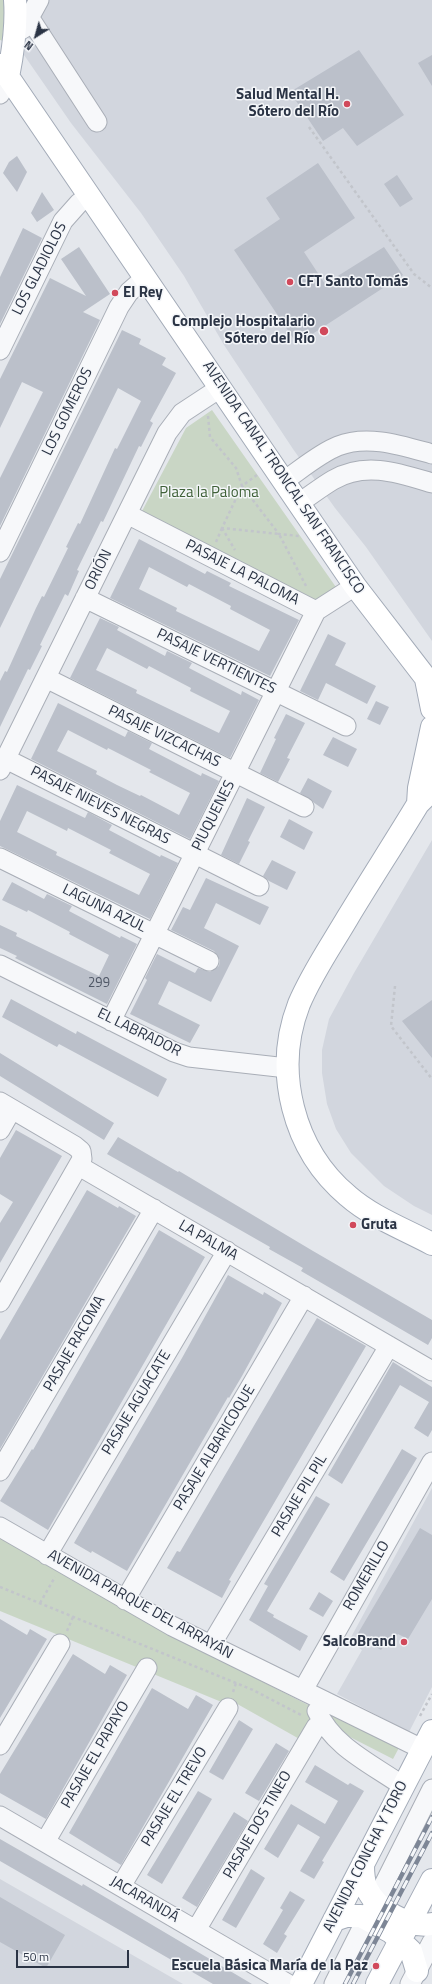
<!DOCTYPE html>
<meta charset="utf-8">
<style>
body{margin:0}
#map{position:relative;width:432px;height:1984px;overflow:hidden;background:#e4e7ec;font-family:"Titillium Web",sans-serif}
canvas{display:block}
.north{position:absolute;left:16px;top:16px;width:40px;height:40px;-webkit-text-stroke:3px #f4f6f9;paint-order:stroke;rotate:217deg;font-size:11px;font-weight:700;line-height:16px;text-align:center;color:#2b3445}
.north::after{content:'';display:block;margin:auto;width:14px;height:18px;background:#2b3445;clip-path:polygon(50% 0,100% 100%,50% 72%,0 100%)}
.scale{position:absolute;left:16px;top:1950px;width:113px;height:18px;box-sizing:border-box;border:2px solid #2b3445;border-top:0;padding-left:5px;font-size:12px;line-height:14px;white-space:nowrap;color:#2b3445;-webkit-text-stroke:3px #f4f6f9;paint-order:stroke}
</style>
<div id="map">
<canvas width="432" height="1984"></canvas>
<div class="north">N</div>
<div class="scale">50 m</div>
</div>
<script>
const c = document.querySelector('canvas').getContext('2d');
c.lineJoin = 'round';
function paint(path, color) {
  c.fillStyle = color;
  c.fill(path, 'evenodd');
}
function stroke(path, color, width, dash) {
  c.strokeStyle = color;
  c.lineWidth = width;
  c.lineCap = dash ? 'butt' : 'round';
  c.setLineDash(dash || []);
  c.stroke(path);
}
function write(font, color, halo, rows, align = 'center') {
  c.font = font + ' "Titillium Web",sans-serif';
  c.lineWidth = 3;
  c.setLineDash([]);
  c.textBaseline = 'middle';
  c.strokeStyle = halo;
  c.fillStyle = color;
  for (const [text, x, y, turn = 0] of rows) {
    c.save();
    c.translate(x, y);
    c.rotate((+turn || 0) * Math.PI / 180);
    c.textAlign = isNaN(turn) ? turn : align;
    if (halo) c.strokeText(text, 0, 0);
    c.fillText(text, 0, 0);
    c.restore();
  }
}
const built = new Path2D(`
 M49,0H432V641L366,547L335,508L293,449L224,345L184,276L141,213L71,123L24,55L25,45Z
 M432,840V1215L414,1206L384,1186L351,1153L336,1129L327,1104L322,1073V1050L329,1019L354,973Z
 M432,1488V1687L409,1732L337,1694L362,1650L349,1641Z
 M0,1879L183,1984H0Z`);
const green = new Path2D(`
 M0,0H8L3,41L0,40Z
 M212,410L338,590L316,606L141,513L186,428Z
 M0,1535L166,1632L310,1706L309,1718L313,1726L303,1741L232,1701L226,1699L224,1703L0,1611Z
 M324,1706L401,1744L393,1759L350,1737L339,1728Z`);
const building = new Path2D(`
 M359,50L404,115L357,146L343,128L323,141L290,92Z
 M432,55V86L418,63Z
 M17,156L27,172L17,192L3,173L9,162Z
 M318,163L355,218L304,252L325,284L384,247L403,275L297,344L234,250L280,219L266,198Z
 M397,175L413,199L400,207L384,184Z
 M42,192L54,210L37,222L31,213Z
 M23,228L42,238L0,324V277Z
 M79,247L110,294L83,312L100,320L0,526V478L43,392L22,382L0,428V379L50,278L86,296L61,259Z
 M122,330L141,339L139,344L166,358L162,365L176,373L150,421L153,423L141,447L139,446L103,522L101,521L77,570L79,571L68,596L65,594L40,645L42,646L30,670L28,669L0,727V681L5,671L7,672L36,608L42,596L44,597L68,548L66,547L78,523L80,524L115,448L117,449L141,401L118,388L0,628V579Z
 M139,539L205,574L207,571L231,583L229,586L299,620L270,676L110,598ZM149,567L187,587L189,584L231,606L230,609L270,630L259,651L176,611L177,608L139,589Z
 M100,618L119,627L117,630L165,656L167,651L192,663L189,668L241,695L242,691L259,700L230,758L70,678ZM107,648L147,669L149,666L191,688L190,691L230,711L219,733L136,693L137,690L96,670Z
 M328,634L346,643L335,665L376,686L367,704L326,683L318,700L300,691Z
 M376,701L389,707L380,725L367,719Z
 M58,703L125,737L128,731L152,743L149,749L201,776L202,773L219,781L190,839L31,759ZM68,730L107,750L108,748L151,770L149,772L190,793L179,815L141,795L140,796L117,785L96,774L97,771L57,751Z
 M286,714L305,723L287,758L290,759L278,782L260,773L276,739L274,738Z
 M333,737L357,749L348,767L323,755Z
 M308,778L332,791L323,809L300,793Z
 M17,785L85,818L88,812L112,825L109,830L160,857L161,855L178,863L150,919L0,846V821ZM27,811L67,831L68,828L111,850L109,853L150,874L139,895L56,855L57,852L17,832Z
 M247,798L265,807L248,841L250,842L239,864L221,855Z
 M289,819L313,832L304,850L280,837Z
 M272,860L296,872L287,890L269,881L263,876Z
 M206,878L269,907L260,925L216,903L204,928L239,946L211,1002L169,981L158,1004L200,1025L190,1043L130,1014L147,980L145,978L157,954L195,973L198,968L210,972L219,966L220,960L214,951L171,930L183,907L190,910Z
 M12,882L44,899L47,894L72,906L69,911L120,938L121,936L137,944L107,1004L15,958L17,956L0,948V925L17,933L16,936L99,976L109,955L69,934L70,932L28,910L27,912L2,900Z
 M11,999L76,1034L77,1031L167,1079L158,1097L59,1044L57,1047L2,1017Z
 M432,1000V1058L402,1021Z
 M0,1053L114,1123L104,1140L0,1076Z
 M16,1130L62,1156L0,1263V1223L13,1202L0,1194V1158Z
 M118,1137L178,1172L179,1171L313,1251L432,1320V1338L428,1345L301,1271L303,1268L269,1249L270,1247L107,1154Z
 M87,1190L118,1208L119,1206L136,1216L0,1449V1340Z
 M159,1230L205,1257L48,1530L0,1501L32,1449L33,1450Z
 M228,1275L263,1295L264,1292L282,1303L242,1376L229,1398L228,1397L127,1571L92,1551L91,1553L74,1543L182,1358Z
 M317,1318L366,1346L229,1580L231,1581L222,1598L167,1568L177,1551L180,1552Z
 M393,1362L432,1387V1430L428,1437L414,1428L429,1402L400,1385L342,1484L328,1475Z
 M402,1449L417,1458L344,1581L330,1572Z
 M316,1496L330,1504L267,1611L274,1615L273,1617L308,1636L300,1651L249,1620L268,1586L264,1584Z
 M420,1528L432,1535V1599L408,1639L398,1634L394,1639L390,1636L381,1650L357,1635Z
 M319,1592L333,1601L323,1617L309,1609Z
 M0,1619L27,1635L30,1629L47,1639L0,1718Z
 M73,1654L105,1674L110,1665L127,1675L46,1819L0,1793V1774Z
 M152,1688L188,1709L196,1695L213,1705L121,1865L69,1833Z
 M239,1720L253,1729L223,1780L209,1772Z
 M276,1743L289,1751L259,1801L245,1793Z
 M315,1765L348,1785L350,1783L364,1791L322,1861L324,1862L314,1879L300,1871L320,1837L298,1824L278,1858L264,1849L291,1804L325,1824L338,1801L305,1782Z
 M198,1791L212,1799L162,1884L147,1875Z
 M234,1812L248,1821L197,1907L182,1898Z
 M0,1839L82,1886L83,1884L252,1984H213L0,1861Z
 M251,1869L265,1878L236,1928L222,1920Z
 M290,1891L305,1900L284,1934L287,1936L277,1953L263,1944L283,1910L280,1908Z
 M0,1897L65,1935L46,1968L0,1942Z`);
const path = new Path2D(`
 M309,127L414,274L432,288
 M208,416L210,437L236,468L242,486L222,528L279,534L306,586
 M257,475L242,486L279,534L299,536
 M222,528L235,550
 M216,542L222,528
 M395,986L391,1026L432,1079
 M0,1587L253,1690L301,1715
 M40,1603L55,1577
 M67,1631L73,1617
 M233,1692L236,1683
 M420,1716L432,1694`);
const minor = new Path2D(`
 M29,17L97,122
 M23,29L39,0
 M0,94L8,77
 M0,350L63,221L79,203L89,196
 M284,481C300,470 320,453 338,446C368,434 403,446 432,454
 M299,503C310,496 321,487 333,480C365,461 399,473 432,483
 M127,514L316,611
 M0,552L119,307L129,292L145,278
 M85,598L346,726
 M316,611L355,586
 M46,678L304,807
 M6,759L259,886
 M0,770L167,433L182,413L220,388
 M0,858L209,961
 M0,965L174,1052L189,1057L287,1068
 M111,1021L316,611
 M0,1102L75,1146L81,1151L82,1159L0,1302
 M0,1130L12,1109
 M79,1166L432,1371
 M0,1471L154,1209
 M0,1527L172,1626L422,1749
 M47,1555L227,1251
 M125,1600L304,1296
 M211,1645L389,1346
 M303,1690L432,1462
 M317,1711C333,1747 372,1764 403,1786
 M0,1745L60,1644
 M0,1816L288,1984
 M45,1842L147,1668
 M121,1886L228,1708
 M196,1930L316,1727L322,1722
 M334,1984L432,1789
 M410,1984L432,1942`);
const major = new Path2D(`
 M0,65L355,586L432,686
 M8,77C13,52 17,26 15,0
 M426,679L432,709
 M432,790L418,804C395,842 371,879 348,917C331,946 312,973 299,1004C273,1071 293,1150 348,1196C372,1217 404,1229 432,1244
 M418,804L419,788L432,727
 M363,1864C363,1872 363,1881 367,1889C377,1910 408,1928 432,1924
 M334,1920L346,1916H361L391,1932L411,1951L417,1971
 M301,1984L432,1731
 M377,1984L432,1880`);
const rail = new Path2D(`
 M345,1984L432,1817
 M353,1984L432,1833`);
const markers = [
 [347,104,4,"#d1495b"],
 [290,282,4,"#d1495b"],
 [115,293,4,"#d1495b"],
 [324,331,5,"#d1495b"],
 [353,1225,4,"#d1495b"],
 [404,1642,4,"#d1495b"],
 [376,1966,4,"#d1495b"]
];
const numberNames = [
 ["299",99,984]
];
const poiNames = [
 ["Salud Mental H.",339,95],
 ["Sótero del Río",339,112],
 ["CFT Santo Tomás",298,282,"left"],
 ["El Rey",123,293,"left"],
 ["Complejo Hospitalario",315,322],
 ["Sótero del Río",315,339],
 ["Gruta",361,1225,"left"],
 ["SalcoBrand",396,1642],
 ["Escuela Básica María de la Paz",368,1966]
];
const streetNames = [
 ["LOS GLADIOLOS",40,269,-63],
 ["LOS GOMEROS",68,412,-64],
 ["AVENIDA CANAL TRONCAL SAN FRANCISCO",283,478,56],
 ["ORIÓN",99,570,-64],
 ["PASAJE LA PALOMA",242,573,27],
 ["PASAJE VERTIENTES",216,662,26],
 ["PASAJE VIZCACHAS",164,737,26],
 ["PASAJE NIEVES NEGRAS",100,806,27],
 ["PIUQUENES",214,816,-63],
 ["LAGUNA AZUL",104,909,26],
 ["EL LABRADOR",139,1033,26],
 ["LA PALMA",208,1241,30],
 ["PASAJE RACOMA",75,1344,-60],
 ["PASAJE AGUACATE",137,1403,-59],
 ["PASAJE ALBARICOQUE",215,1448,-59],
 ["PASAJE PIL PIL",300,1496,-59],
 ["ROMERILLO",367,1576,-60],
 ["AVENIDA PARQUE DEL ARRAYÁN",140,1605,29],
 ["PASAJE EL PAPAYO",96,1755,-60],
 ["PASAJE EL TREVO",175,1797,-59],
 ["PASAJE DOS TINEO",258,1825,-60],
 ["AVENIDA CONCHA Y TORO",366,1857,-63],
 ["JACARANDÁ",144,1900,30]
];
const parkNames = [
 ["Plaza la Paloma",209,493]
];
paint(built, '#d2d6de');
paint(green, '#c9d6c5');
paint(building, '#bbc0ca');
stroke(minor, '#a9aeb7', 21);
stroke(major, '#a3abb8', 24);
stroke(path, '#c2c5cb', 2.5, [3, 3]);
stroke(minor, '#f7f8fa', 19);
stroke(major, '#fff', 22);
stroke(rail, '#7d8696', 4.5);
stroke(rail, '#f4f6f9', 3, [9]);
for (const [x, y, r, color] of markers) {
  const dot = new Path2D();
  dot.arc(x, y, r, 0, 2 * Math.PI);
  c.fillStyle = color;
  c.fill(dot);
  stroke(dot, '#f4f6f9', 1.5);
}
write('13px', '#4f5766', null, numberNames);
write('bold 15px', '#2b3445', '#f4f6f9', poiNames, 'right');
write('15px', '#2b3445', '#f4f6f9', streetNames);
write('15px', '#3f6138', '#f4f6f9', parkNames);
</script>
